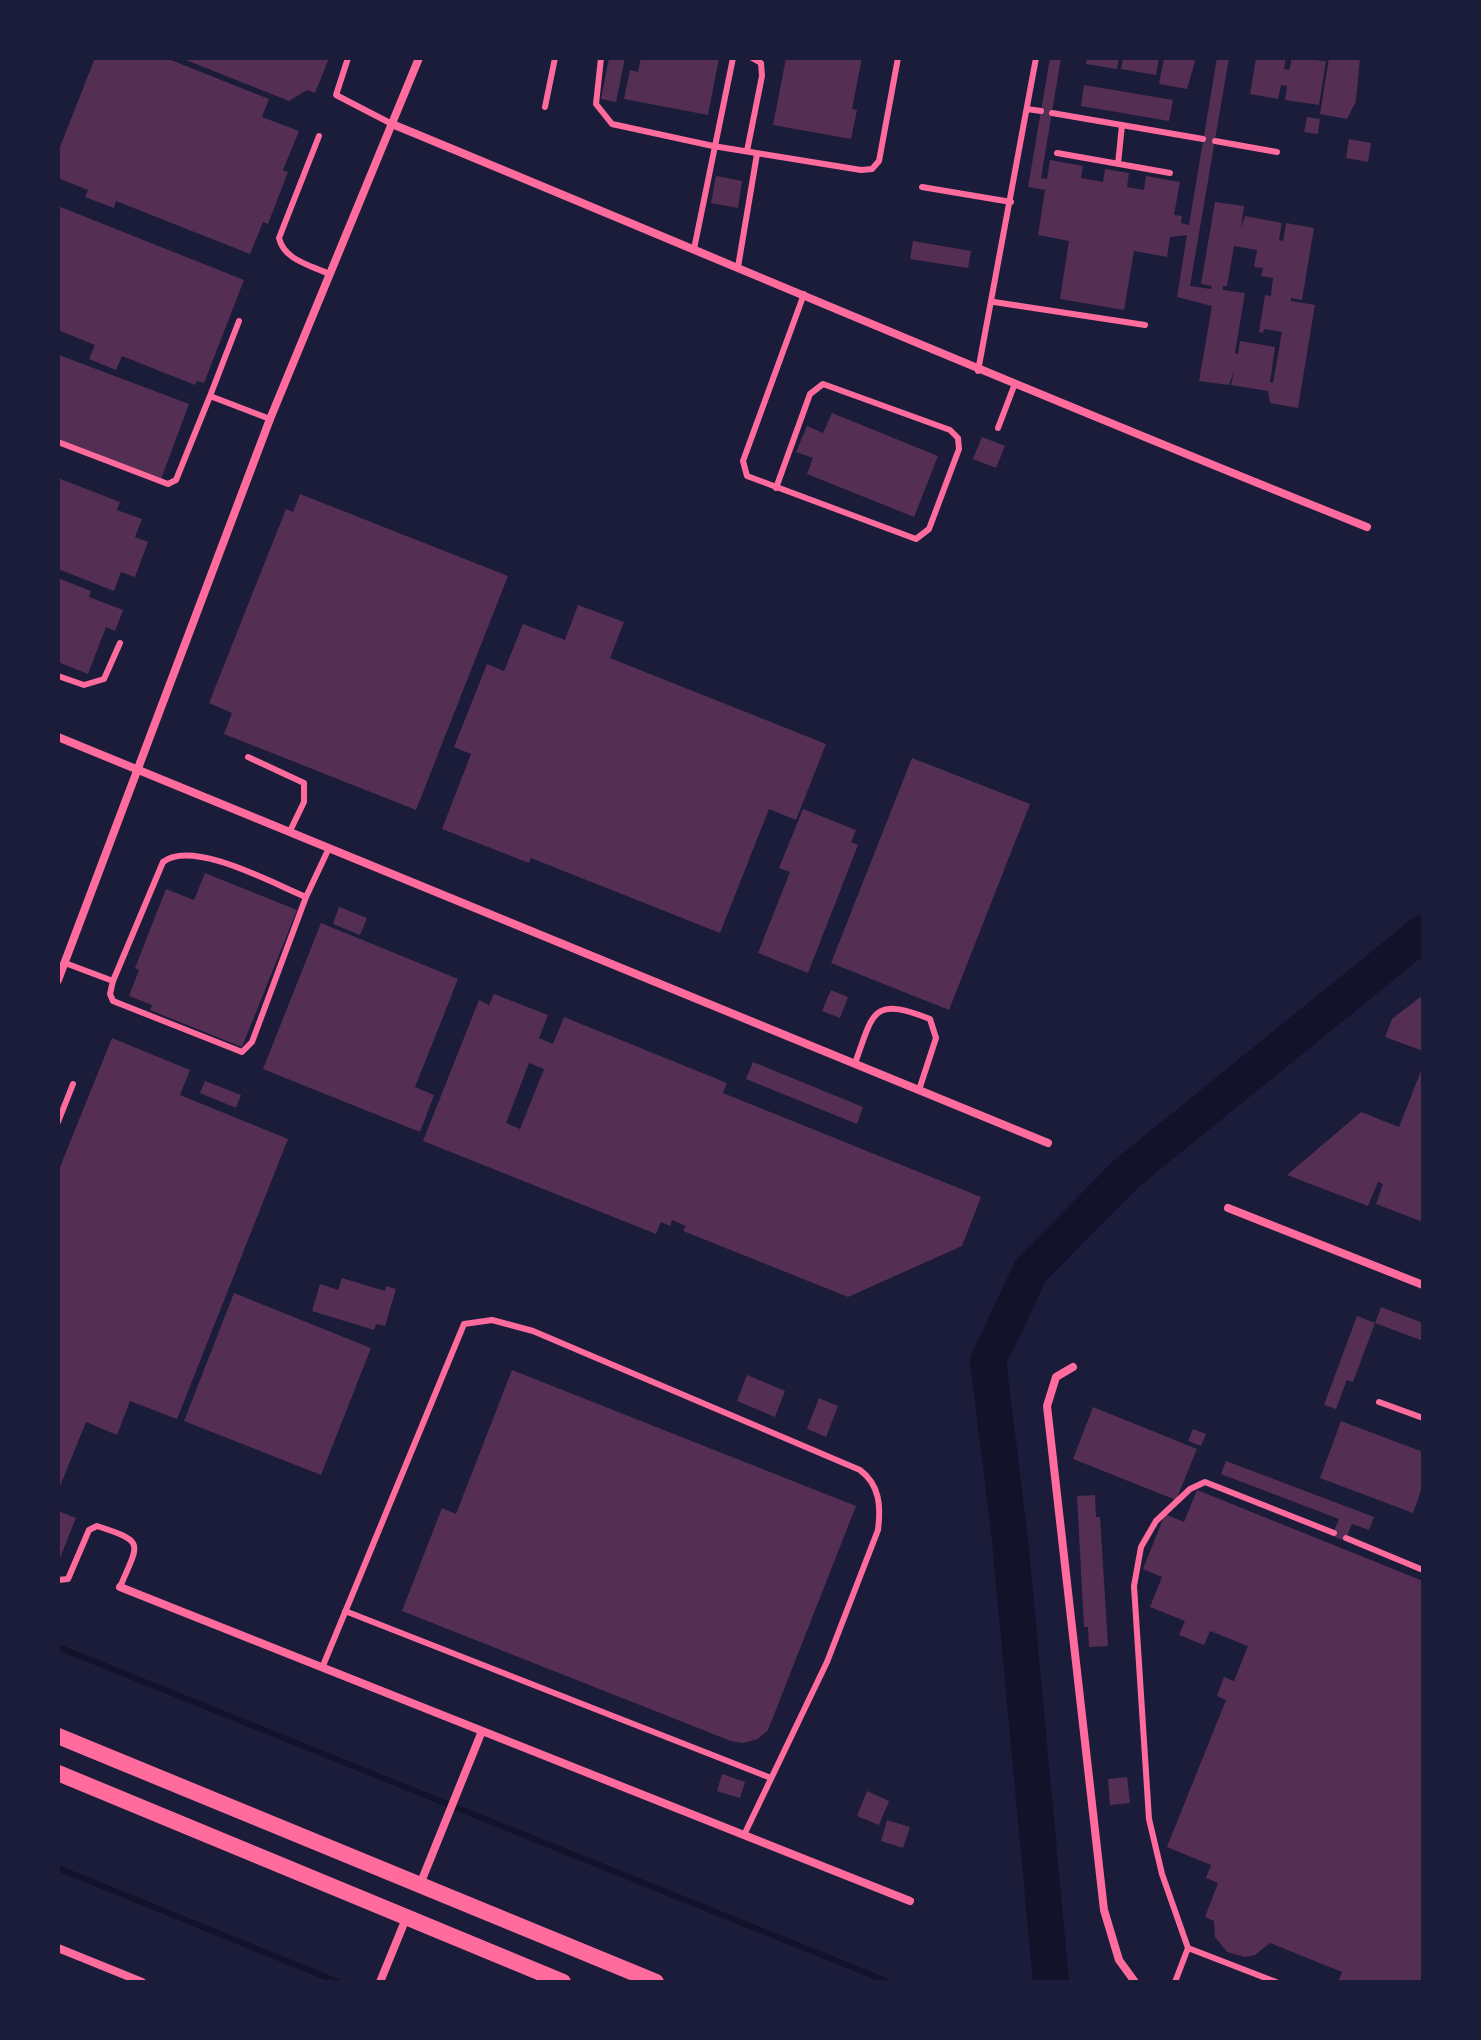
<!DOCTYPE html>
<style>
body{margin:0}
#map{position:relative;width:1481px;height:2040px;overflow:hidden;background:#1b1b3a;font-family:"Golos Text",sans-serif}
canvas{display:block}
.frame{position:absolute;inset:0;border:60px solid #1b1b3a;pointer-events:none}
</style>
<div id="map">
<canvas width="1481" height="2040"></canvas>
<div class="frame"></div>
</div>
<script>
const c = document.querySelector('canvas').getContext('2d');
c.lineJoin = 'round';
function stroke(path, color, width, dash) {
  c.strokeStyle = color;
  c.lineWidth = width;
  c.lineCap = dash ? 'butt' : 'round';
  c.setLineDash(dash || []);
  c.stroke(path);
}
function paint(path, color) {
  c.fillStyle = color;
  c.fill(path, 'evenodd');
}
const stream = new Path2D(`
 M58,1647L889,1982
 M58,1868L338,1982`);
const river = new Path2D(`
 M1051,1982L1010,1540L988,1361L1031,1270L1127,1173L1423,933`);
const building = new Path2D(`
 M95,58H166L269,99L262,117L299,131L283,170L288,172L268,224L263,222L250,254L116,201L114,208L85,197L88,190L58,178V152Z
 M181,58H329L315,93L307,90L289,101Z
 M609,58H625L616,102L601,99Z
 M641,58H719L708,115L624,99L630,70L638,72Z
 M786,58H862L852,109L857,110L851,139L773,125Z
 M1050,58H1061L1041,178L1047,179L1050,160L1083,166L1081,178L1103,182L1105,169L1129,173L1127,187L1144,190L1146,176L1180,182L1174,215L1182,216L1181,223L1189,225L1217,58H1229L1190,286L1211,289L1212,286L1201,284L1215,202L1244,206L1241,228L1245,216L1282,223L1279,240L1283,241L1286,223L1314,228L1302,300L1291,298V301L1315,305L1298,408L1270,403L1268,391L1231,385L1234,371L1229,385L1199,381L1212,306L1177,297L1187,235L1170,237L1167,257L1134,251L1124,310L1060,299L1069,241L1038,235L1045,190L1028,187ZM1234,246L1257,250L1254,267L1263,268L1261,276L1273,278L1271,296L1265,295L1259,332L1263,333L1264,329L1282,332L1273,383L1270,382L1275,347L1240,341L1238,354L1235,353L1245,293L1223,290V286H1227Z
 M1087,58H1119L1117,69L1086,64Z
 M1123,58H1159L1156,75L1121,69Z
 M1164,58H1196L1187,89L1159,84Z
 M1256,58H1286L1284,69L1289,70L1292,58L1326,61L1319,105L1285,100L1287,86L1281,85L1278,99L1250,94Z
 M1329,58H1360L1356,101L1347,119L1320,114Z
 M1084,85L1173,100L1169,121L1081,106Z
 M1307,117L1320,119L1318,134L1304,132Z
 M1349,139L1371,143L1368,162L1346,158Z
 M716,176L742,181L738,208L711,203Z
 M58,206L244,280L204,383L197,381L195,385L122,356L116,370L89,359L95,345L58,330Z
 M913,241L971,251L968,268L910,259Z
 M59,355L189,404L161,479L58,440Z
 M832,413L938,456L914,517L807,474L813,458L796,452L807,426L823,433Z
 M982,437L1005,446L996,468L973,459Z
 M58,478L120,502L117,510L142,519L135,537L148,542L135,577L121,572L114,591L58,569Z
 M300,494L508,576L416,810L224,734L232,713L209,703L286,509L293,512Z
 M58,578L91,591L89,597L123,610L115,631L106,627L88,674L58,662Z
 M578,605L624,622L610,658L826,744L796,820L769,809L720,933L531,858L529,863L442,829L471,754L454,747L487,664L504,671L523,624L565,640Z
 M912,758L1030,804L949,1010L831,963Z
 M803,809L856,830L851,842L858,845L808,973L758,953L790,872L779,868Z
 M205,873L297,910L242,1047L150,1010L152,1005L129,996L139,970L135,968L166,889L194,900Z
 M339,907L367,918L360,935L333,924Z
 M321,923L458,979L415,1087L434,1095L420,1132L263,1069Z
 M831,990L848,997L840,1018L822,1011Z
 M494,994L548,1015L539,1038L553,1044L564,1017L727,1083L723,1093L981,1197L962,1246L848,1297L683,1231L686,1226L672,1220L670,1226L661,1222L656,1234L423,1141L479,1000L489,1005ZM529,1063L544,1069L520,1129L506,1123Z
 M1423,995V1051L1385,1037L1392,1019Z
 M112,1038L190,1070L180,1095L288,1139L177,1419L130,1401L117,1435L86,1422L58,1491V1172Z
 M753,1062L863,1107L857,1124L746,1079Z
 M1423,1066V1222L1376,1204L1383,1184L1378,1182L1368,1206L1287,1175L1361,1112L1399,1127Z
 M205,1081L241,1095L236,1108L200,1093Z
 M342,1278L385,1291L386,1286L396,1289L385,1326L376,1324L374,1330L312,1311L320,1284L338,1290Z
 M234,1293L371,1348L321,1475L184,1421Z
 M1381,1307L1423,1323V1341L1375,1323Z
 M1357,1316L1375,1323L1353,1382L1347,1380L1336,1409L1324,1405Z
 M512,1370L856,1506L768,1730L758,1739L743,1743L731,1741L402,1611L442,1508L456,1514Z
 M747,1375L785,1391L775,1417L737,1401Z
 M819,1398L838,1406L826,1437L807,1429Z
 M1093,1407L1197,1449L1176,1500L1073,1459Z
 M1341,1421L1423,1452V1485L1413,1513L1320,1478Z
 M1193,1429L1206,1434L1201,1446L1188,1441Z
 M1226,1461L1374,1517L1369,1530L1352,1524L1345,1541L1332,1536L1339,1519L1221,1474Z
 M1197,1490L1423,1581V1982H1338L1342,1972L1270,1943L1255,1955L1245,1957L1227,1952L1215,1937L1214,1921L1205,1917L1218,1883L1206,1878L1211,1865L1167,1847L1226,1700L1217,1696L1224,1677L1234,1681L1248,1646L1210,1631L1204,1645L1179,1635L1185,1621L1150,1607L1162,1577L1143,1569L1165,1514L1184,1522Z
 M1095,1495L1096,1517H1100L1108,1646L1089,1647L1088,1627H1084L1077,1496Z
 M58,1511L76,1518L58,1563Z
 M722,1774L745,1782L740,1798L717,1791Z
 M1127,1777L1130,1803L1110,1805L1108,1779Z
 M867,1791L889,1801L879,1825L857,1816Z
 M887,1820L910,1827L903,1848L881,1841Z`);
const service = new Path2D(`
 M348,58L336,95L392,124
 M601,58L596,104L612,124L713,146L861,170L872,169L879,161L898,58
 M545,107L555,58
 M1027,109L1041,111
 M1052,113L1203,139
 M319,136L279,238C284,260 310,265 329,274
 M1215,141L1277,152
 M747,151L762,76L761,63L752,58
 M1057,153L1170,173
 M1118,164L1122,125
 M922,187L1011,202
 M694,249L733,58
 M738,267L757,154
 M994,302L1145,325
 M978,371L1036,58
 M210,396L239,321
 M998,428L1014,386
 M58,442L168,484L176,480L210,396L270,419
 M776,488L810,394L823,384L950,430L958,438L959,449L929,529L916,539L747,476L743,461L804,294
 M58,676L84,685L104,679L120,643
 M248,757L304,783V802L290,831
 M65,963L113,981L163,862C193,839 274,884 306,897L329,848
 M113,981L110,994L113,1001L242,1052L252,1042L306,897
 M855,1063C874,1012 871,996 930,1019L936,1038L919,1090
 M58,1122L73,1084
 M1379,1402L1423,1418
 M1346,1538L1423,1570
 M58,1580L68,1579L89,1530L97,1526C146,1542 139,1542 120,1587
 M345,1611L771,1778
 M322,1668L464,1324L492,1320L533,1331L860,1470C880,1485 881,1507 878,1530L827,1662L744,1835
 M1188,1948L1276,1982
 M1175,1982L1188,1948L1162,1874L1149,1819L1134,1586L1141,1547L1156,1521L1190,1489L1205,1482L1334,1533`);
const minor = new Path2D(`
 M392,124C717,258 1040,397 1367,527
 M58,737L1048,1143
 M58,980L270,419L419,58
 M1228,1208L1423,1285
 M1073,1367L1056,1377L1047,1406L1104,1910L1119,1960L1135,1982
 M120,1587L910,1901
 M421,1882L482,1731
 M58,1948L142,1982
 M380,1982L407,1916`);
const secondary = new Path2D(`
 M58,1736L656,1982
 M58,1773L563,1982`);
stroke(stream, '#12122b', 6);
stroke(river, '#12122b', 36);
paint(building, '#542f53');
stroke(service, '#ff6b9d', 6);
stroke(minor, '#ff6b9d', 8);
stroke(secondary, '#ff6b9d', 16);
</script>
